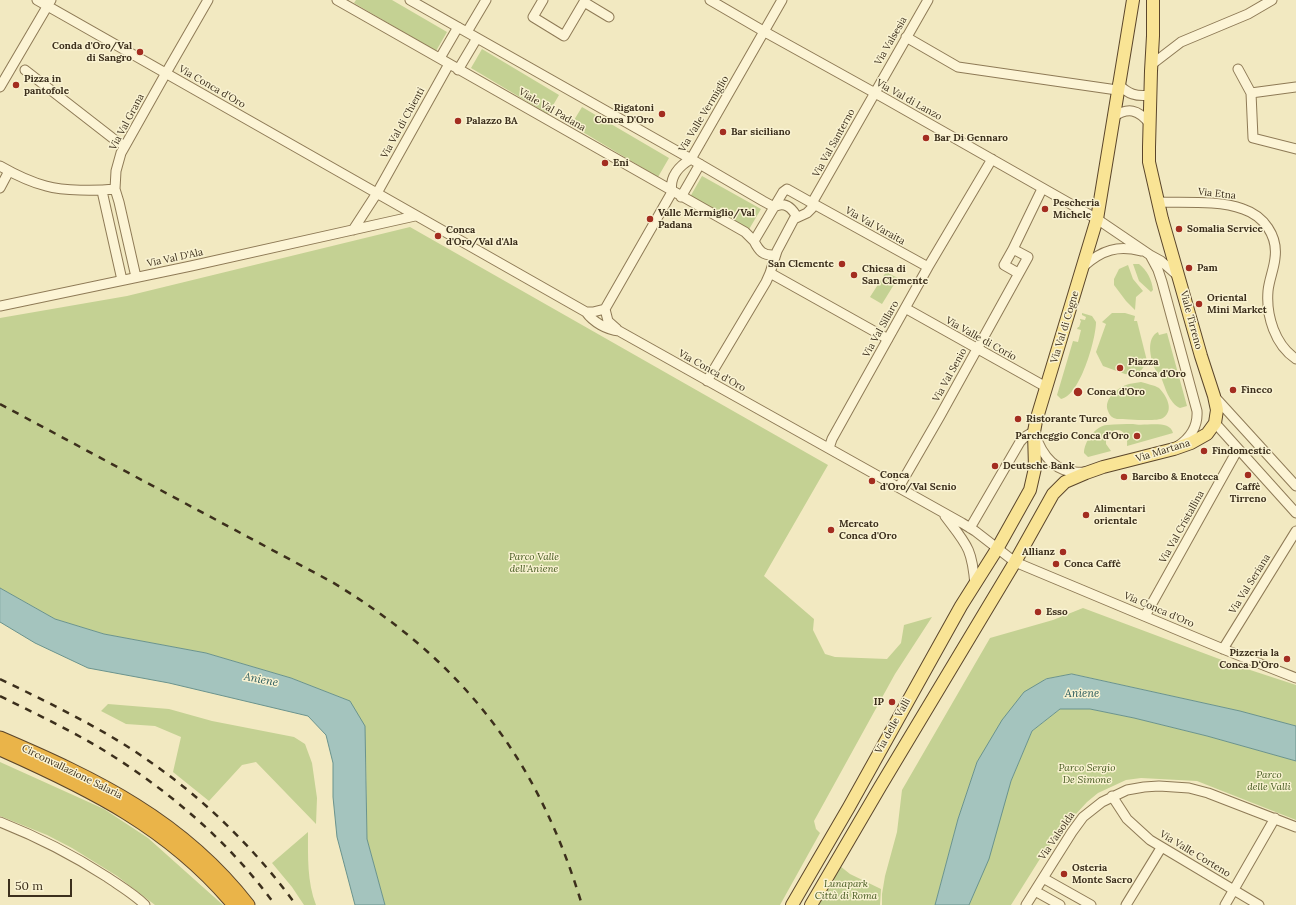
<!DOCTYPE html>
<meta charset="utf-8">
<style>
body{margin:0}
#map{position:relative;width:1296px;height:905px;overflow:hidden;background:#f2e9c1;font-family:Lora,serif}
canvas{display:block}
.scale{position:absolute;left:8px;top:879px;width:64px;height:18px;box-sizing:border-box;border:2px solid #3c2f1c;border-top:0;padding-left:5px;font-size:12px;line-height:14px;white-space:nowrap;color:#3c2f1c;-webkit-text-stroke:3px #f9f2d1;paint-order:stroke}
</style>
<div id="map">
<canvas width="1296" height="905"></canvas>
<div class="scale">50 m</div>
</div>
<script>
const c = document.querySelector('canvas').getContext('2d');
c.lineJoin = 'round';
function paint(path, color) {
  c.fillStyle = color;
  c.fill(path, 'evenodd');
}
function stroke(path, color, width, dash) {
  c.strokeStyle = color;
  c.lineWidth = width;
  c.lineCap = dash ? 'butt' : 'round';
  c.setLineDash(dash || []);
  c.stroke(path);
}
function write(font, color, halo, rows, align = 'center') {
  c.font = font + ' Lora,serif';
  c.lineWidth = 3;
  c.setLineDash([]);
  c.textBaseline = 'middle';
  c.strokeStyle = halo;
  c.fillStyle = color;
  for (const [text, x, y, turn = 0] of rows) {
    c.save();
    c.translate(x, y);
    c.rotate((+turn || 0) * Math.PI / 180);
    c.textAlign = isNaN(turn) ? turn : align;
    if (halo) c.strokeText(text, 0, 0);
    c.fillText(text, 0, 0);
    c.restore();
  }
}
const green = new Path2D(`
 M356,0H392L447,32L436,51L354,3Z
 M482,49L559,95L548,114L471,68Z
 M582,107L669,158L658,177L571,125Z
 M702,176L761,209L748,231L690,197Z
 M410,227L828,465L764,576L814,619L813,630L825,654L835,657L887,659L901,643L904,625L932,617L895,674L814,821L816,829L820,833L780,905H385L367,839L366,757L350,701L291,678L206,653L104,634L55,619L0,588V318L127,296Z
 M1133,264H1139C1147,270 1152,280 1153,290L1151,292L1139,281Z
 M1128,265L1133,279L1143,291L1136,297L1135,310L1126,301L1114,285V279L1119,269Z
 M886,272L898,278L882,304L870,297Z
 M1082,313L1092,316L1096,322C1096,339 1080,396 1061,399L1057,395L1073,341L1078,342L1081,330L1077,329L1078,327H1079L1081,321L1080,320V319L1085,320L1086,317L1082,315Z
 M1112,313H1125L1135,316L1134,321H1137L1147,361L1143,368L1137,375L1125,374L1103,366L1096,352L1106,324L1102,322Z
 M1158,332L1159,335L1167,333L1187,406L1180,408C1169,403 1165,387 1161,377C1159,374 1157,372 1155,369C1150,358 1146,338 1158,332Z
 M1141,382C1147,384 1154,385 1159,388C1166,395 1175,410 1163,418C1157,422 1126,419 1117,419C1112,418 1110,416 1108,411C1103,399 1118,387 1129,384C1133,383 1137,383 1141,382Z
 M1133,424C1144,427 1170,419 1173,433L1127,446C1129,430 1115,424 1106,437V444L1111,451L1088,457L1084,453C1084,442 1095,426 1107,425C1115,424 1125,424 1133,424Z
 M1083,608L1238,666L1296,685V726L1240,711L1073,674L1045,679L977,762L958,819L935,905H882V894L885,876L897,832L902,790L990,638L1053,620Z
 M108,704L169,709L212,721L294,737L305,744L312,763L317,798L316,824L256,762L242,765L209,801L173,772L181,737L155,726L126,724L101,711Z
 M1060,709H1090L1134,718L1207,736L1296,761V820L1197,781L1141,778L1126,780L1098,793L1087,802L1064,827L1043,854L1011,905H969L1011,781L1032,731Z
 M0,762L104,809L148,838L223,905H155L117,876L72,848L47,835L0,816Z
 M308,832C308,856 307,882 316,905H304L292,887L272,863Z
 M840,866L850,874L881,889L880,905H819Z`);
const water = new Path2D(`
 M0,588L55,619L104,634L206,653L291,678L350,701L365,726L367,839L385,905H355L337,837L333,797V763L326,735L308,716L169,683L88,668L35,643L0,622Z
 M1072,674L1240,711L1296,726V761L1207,736L1134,718L1090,709H1060L1032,731L1011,781L989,859L969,905H935L958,819L977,762L1002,720L1024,692L1046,679Z`);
const minor = new Path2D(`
 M37,0L586,312C593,322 607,330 619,331L962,523L975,531L1015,562L1223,649L1296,678
 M337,0L745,232L754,241
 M410,0L691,159L763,201L774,207C785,201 792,208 797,217
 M543,0L533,17L564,36L584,2L609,17
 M710,0L765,32L884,98L1097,219L1150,255L1161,261L1178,276
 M928,0L812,203L928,267
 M467,32L486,0
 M906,37L958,67L1117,90
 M440,58L458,27
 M1151,65L1181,42L1248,14L1272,0
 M1238,69L1251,93L1253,138L1296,149
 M25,70L115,140L125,146
 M458,70L477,38
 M1118,84C1128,94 1136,97 1150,95
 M0,87L51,0
 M1251,93L1296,87
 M1113,117C1128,107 1138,109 1150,124
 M0,166C14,174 30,182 46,186C64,191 96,191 115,189
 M0,188L9,171
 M102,191L122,280
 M681,197L700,164
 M1158,202C1184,203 1218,200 1243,209C1264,216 1278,236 1275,258C1274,269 1269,280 1268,291C1266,316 1275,345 1296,359
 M353,230L377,193L449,64
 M1013,249L1004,265L1018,273
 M1150,255L1158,270L1162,282L1197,411C1198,426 1190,438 1178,446
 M1084,266C1102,250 1118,245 1141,251
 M770,273L888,339
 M136,277L119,202L115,189L116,171L121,153L125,146L166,73L208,0
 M0,306L191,266L415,216
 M905,308L1046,387
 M605,309L608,321L617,329
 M586,312H593L605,309L672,192C669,177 679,166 691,159L782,0
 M707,381L766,282L770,273L777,251L794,219L807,213L812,208V203L787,189L783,192L754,241C759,251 763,256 775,255
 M1214,396L1296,486
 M1215,423L1296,513
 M829,448L832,439L928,267L992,159
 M899,487L940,416L1028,257L1013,249L1042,189
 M945,516C967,545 972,548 975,585
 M970,528L1020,442C1024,437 1028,434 1034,432C1042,456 1056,475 1084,472
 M1145,616L1238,449
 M1223,649L1296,531
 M1112,796L1127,819L1150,840L1259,905
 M0,822C38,837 73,855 107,877C120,886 134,894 145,905
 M1043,878L1091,905
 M1035,891L1060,905
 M1026,905L1072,832L1083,817L1102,802L1127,790L1144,787L1159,786L1189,788L1208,793L1296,827
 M1126,905L1161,848
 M1225,905L1275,818`);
const major = new Path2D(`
 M792,905L849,807L961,606L997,549L1030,490L1035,468L1034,432L1036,421L1097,219L1133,0
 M811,905L880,787L1015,562L1053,494L1065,482L1086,473L1103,467L1174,449L1191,443L1207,434L1215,423L1217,410L1214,396L1201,356L1162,219L1149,162V147L1151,71L1153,36V0`);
const highway = new Path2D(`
 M0,738C96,779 182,820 248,905
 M0,749C90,789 170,828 234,905`);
const rail = new Path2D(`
 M0,404L332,582C463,661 538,759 582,905
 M0,679C33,695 66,711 98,729C175,772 244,833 296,905
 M0,696C34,713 68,729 100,748C167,789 229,841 275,905`);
const markers = [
 [140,52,4,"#a32d20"],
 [16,85,4,"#a32d20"],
 [662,114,4,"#a32d20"],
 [458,121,4,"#a32d20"],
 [723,132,4,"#a32d20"],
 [926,138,4,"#a32d20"],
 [605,163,4,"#a32d20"],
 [1045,209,4,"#a32d20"],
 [650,219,4,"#a32d20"],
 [1179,229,4,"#a32d20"],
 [438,236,4,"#a32d20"],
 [842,264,4,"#a32d20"],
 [1189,268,4,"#a32d20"],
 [854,275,4,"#a32d20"],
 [1199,304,4,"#a32d20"],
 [1120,368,4,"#a32d20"],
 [1233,390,4,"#a32d20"],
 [1078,392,5,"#a32d20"],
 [1018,419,4,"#a32d20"],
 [1137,436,4,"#a32d20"],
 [1204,451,4,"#a32d20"],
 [995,466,4,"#a32d20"],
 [1248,475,4,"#a32d20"],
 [1124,477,4,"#a32d20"],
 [872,481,4,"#a32d20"],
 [1086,515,4,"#a32d20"],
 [831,530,4,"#a32d20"],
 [1063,552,4,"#a32d20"],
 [1056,564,4,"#a32d20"],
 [1038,612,4,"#a32d20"],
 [1287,659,4,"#a32d20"],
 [892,702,4,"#a32d20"],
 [1064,874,4,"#a32d20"]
];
const streetNames = [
 ["Via Valsesia",891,41,-60],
 ["Via Conca d'Oro",212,87,30],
 ["Via Val di Lanzo",909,100,29],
 ["Viale Val Padana",552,110,30],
 ["Via Valle Vermiglio",704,114,-59],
 ["Via Val Grana",127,122,-62],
 ["Via Val di Chienti",403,123,-61],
 ["Via Val Santerno",834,143,-61],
 ["Via Etna",1217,194,6],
 ["Via Val Varaita",875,226,29],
 ["Via Val D'Ala",175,258,-12],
 ["Viale Tirreno",1191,320,75],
 ["Via Val di Cogne",1065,327,-73],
 ["Via Val Sillaro",881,329,-61],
 ["Via Valle di Corio",981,339,29],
 ["Via Conca d'Oro",712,371,29],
 ["Via Val Senio",950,375,-61],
 ["Via Martana",1163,451,-17],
 ["Via Val Cristallina",1182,527,-61],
 ["Via Val Seriana",1250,584,-58],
 ["Via Conca d'Oro",1159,610,23],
 ["Via delle Valli",893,726,-61],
 ["Circonvallazione Salaria",72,772,26],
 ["Via Valsolda",1057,836,-56],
 ["Via Valle Corteno",1195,854,31]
];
const poiNames = [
 ["Conda d'Oro/Val",132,46,"right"],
 ["di Sangro",132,58,"right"],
 ["Pizza in",24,79],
 ["pantofole",24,91],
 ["Rigatoni",654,108,"right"],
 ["Conca D'Oro",654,120,"right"],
 ["Palazzo BA",466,121],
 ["Bar siciliano",731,132],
 ["Bar Di Gennaro",934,138],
 ["Eni",613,163],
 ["Pescheria",1053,203],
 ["Michele",1053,215],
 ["Valle Mermiglio/Val",658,213],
 ["Padana",658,225],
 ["Somalia Service",1187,229],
 ["Conca",446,230],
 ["d'Oro/Val d'Ala",446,242],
 ["San Clemente",834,264,"right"],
 ["Pam",1197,268],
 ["Chiesa di",862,269],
 ["San Clemente",862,281],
 ["Oriental",1207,298],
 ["Mini Market",1207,310],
 ["Piazza",1128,362],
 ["Conca d'Oro",1128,374],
 ["Fineco",1241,390],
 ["Conca d'Oro",1087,392],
 ["Ristorante Turco",1026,419],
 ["Parcheggio Conca d'Oro",1129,436,"right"],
 ["Findomestic",1212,451],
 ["Deutsche Bank",1003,466],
 ["Conca",880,475],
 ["d'Oro/Val Senio",880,487],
 ["Barcibo & Enoteca",1132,477],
 ["Caffè",1248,487,"center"],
 ["Tirreno",1248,499,"center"],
 ["Alimentari",1094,509],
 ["orientale",1094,521],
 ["Mercato",839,524],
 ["Conca d'Oro",839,536],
 ["Allianz",1055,552,"right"],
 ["Conca Caffè",1064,564],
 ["Esso",1046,612],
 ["Pizzeria la",1279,653,"right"],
 ["Conca D‘Oro",1279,665,"right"],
 ["IP",884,702,"right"],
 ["Osteria",1072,868],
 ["Monte Sacro",1072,880]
];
const parkNames = [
 ["Parco Valle",534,557],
 ["dell'Aniene",534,569],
 ["Parco Sergio",1087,768],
 ["De Simone",1087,780],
 ["Parco",1269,775],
 ["delle Valli",1269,787],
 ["Lunapark",846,884],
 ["Città di Roma",846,896]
];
const waterNames = [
 ["Aniene",261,680,11],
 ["Aniene",1082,694]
];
paint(green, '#c4d193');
paint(water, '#a4c4be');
stroke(water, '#6a938d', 1);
stroke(minor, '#8e7a56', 11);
stroke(major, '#5b462b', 14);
stroke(highway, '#5b462b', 15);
stroke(minor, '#fcf4d5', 9);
stroke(major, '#f9e495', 12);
stroke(highway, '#eab449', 13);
stroke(rail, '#3c2f1c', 2.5, [7, 7]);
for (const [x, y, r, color] of markers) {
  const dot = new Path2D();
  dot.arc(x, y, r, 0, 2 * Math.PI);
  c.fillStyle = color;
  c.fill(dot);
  stroke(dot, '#f9f2d1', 1.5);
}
write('10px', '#3c2f1c', '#f9f2d1', streetNames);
write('bold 10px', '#3c2f1c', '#f9f2d1', poiNames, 'left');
write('italic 10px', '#465a21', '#f9f2d1', parkNames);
write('italic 11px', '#2a5b5d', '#f9f2d1', waterNames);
</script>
